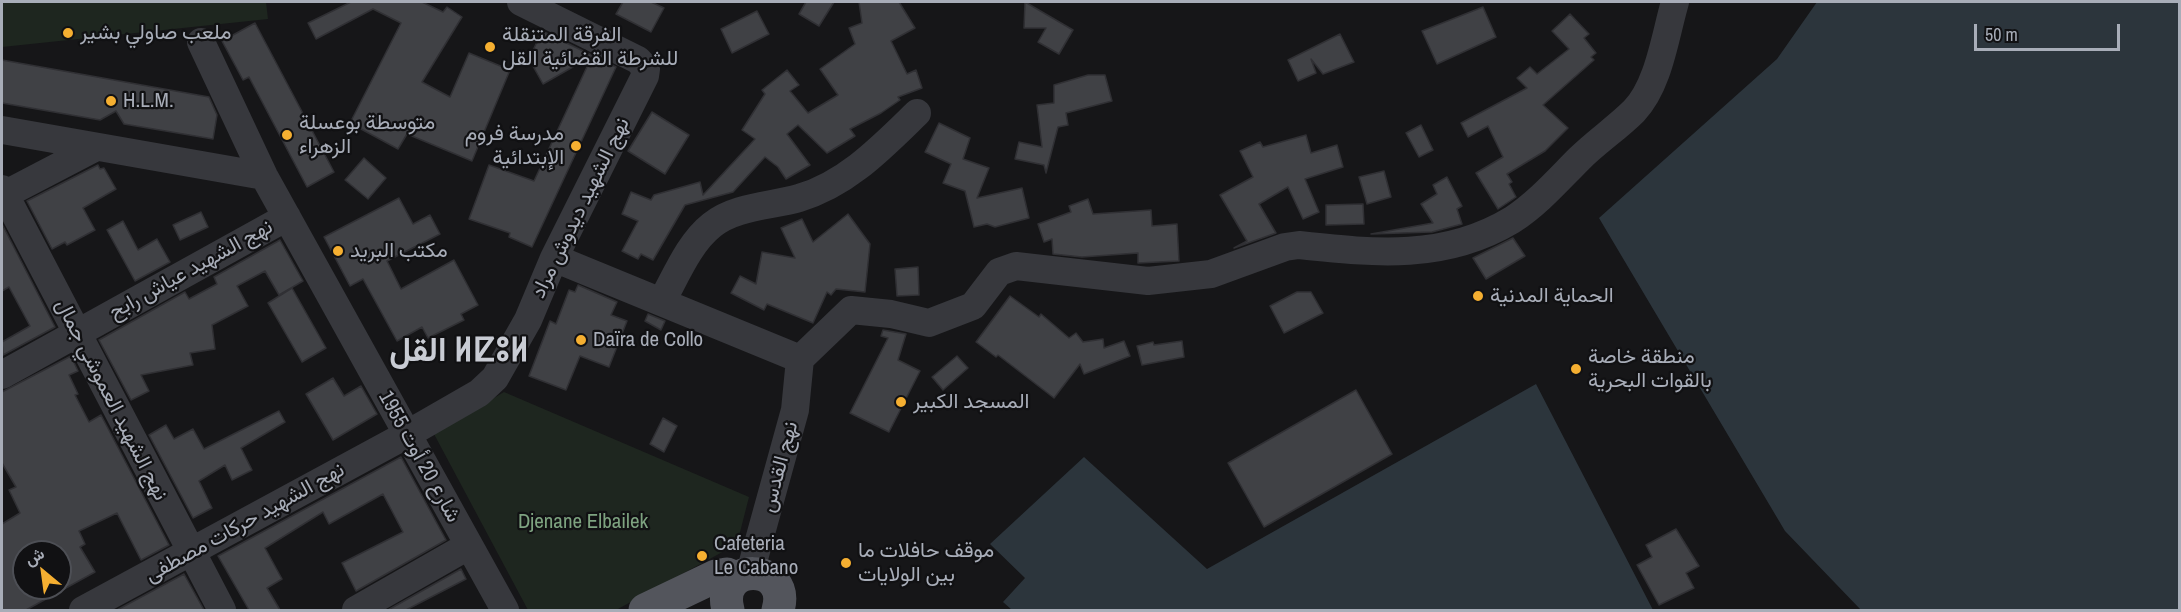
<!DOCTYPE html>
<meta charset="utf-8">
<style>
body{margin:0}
#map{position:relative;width:2181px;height:612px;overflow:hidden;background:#161618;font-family:"Archivo Narrow",Vazirmatn,sans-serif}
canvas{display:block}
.frame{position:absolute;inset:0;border:3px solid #a8adb8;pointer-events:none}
.north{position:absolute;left:12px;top:540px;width:60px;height:60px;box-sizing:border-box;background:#111113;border:2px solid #4d4f55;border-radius:50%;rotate:331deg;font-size:16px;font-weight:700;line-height:24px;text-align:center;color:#a8adb8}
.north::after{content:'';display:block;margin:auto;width:21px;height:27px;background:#f5af31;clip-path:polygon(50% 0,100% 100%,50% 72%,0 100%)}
.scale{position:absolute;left:1974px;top:24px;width:146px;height:27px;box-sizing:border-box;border:3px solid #a8adb8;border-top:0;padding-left:8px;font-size:18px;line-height:21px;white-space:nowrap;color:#a8adb8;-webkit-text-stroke:4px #111113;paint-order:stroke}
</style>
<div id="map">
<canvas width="2181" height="612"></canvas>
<div class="frame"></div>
<div class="north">ش</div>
<div class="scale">50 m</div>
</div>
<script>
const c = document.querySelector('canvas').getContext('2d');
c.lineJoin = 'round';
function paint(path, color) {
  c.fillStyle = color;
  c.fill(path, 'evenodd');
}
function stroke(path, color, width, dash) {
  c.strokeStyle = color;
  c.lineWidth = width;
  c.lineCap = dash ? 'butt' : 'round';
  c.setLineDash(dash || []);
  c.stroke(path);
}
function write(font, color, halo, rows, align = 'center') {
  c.font = font + ' "Archivo Narrow",Vazirmatn,"Noto Sans Tifinagh",sans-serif';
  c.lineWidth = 4.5;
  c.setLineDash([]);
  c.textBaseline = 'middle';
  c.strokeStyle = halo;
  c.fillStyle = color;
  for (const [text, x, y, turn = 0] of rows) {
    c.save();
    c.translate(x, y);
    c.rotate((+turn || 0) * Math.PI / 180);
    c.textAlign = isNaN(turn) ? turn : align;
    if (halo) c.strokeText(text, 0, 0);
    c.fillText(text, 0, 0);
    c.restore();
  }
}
const green = new Path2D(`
 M2,2H266L268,19L2,47Z
 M504,392L749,497L737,544L616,610H528L434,434Z`);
const water = new Path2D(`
 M1817,2H2179V610H1861L1785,531L1599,218L1777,59Z
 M1536,384L1653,610H1012L1003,602L1025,578L990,544L1084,457L1207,569Z`);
const building = new Path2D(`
 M351,2H422L443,12L447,7L462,17L422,82L450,97L469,53L510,70L472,161L407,134L398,149L350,123L401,23L373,9L316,39L308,23Z
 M623,2H651L664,8L651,32L616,14Z
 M806,2H834L819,26L799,14Z
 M859,2H899L915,28L891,41L907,74L916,70L922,88L898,97L900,100L881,113L850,129L855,136L827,153L798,125L787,134L810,165L786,179L778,167L765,157L733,192L685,205L653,260L641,254L638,259L622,251L638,221L622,214L631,192L651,200L654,195L700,182L703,195L755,139L742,130L765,94L762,90L787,70L799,85L790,91L808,113L838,95L820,69L855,44L849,28L862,23Z
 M1025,2L1073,30L1059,54L1038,42L1046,28H1024Z
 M1483,7L1496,37L1437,64L1422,31Z
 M757,11L769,34L732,53L721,29Z
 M1570,14L1589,34L1584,38L1596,53L1591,57L1594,60L1543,105L1568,128L1545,151L1507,174L1512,182L1509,184L1516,197L1498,209L1476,173L1503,157L1488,126L1468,137L1461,123L1527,88L1517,78L1530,67L1537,74L1569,49L1552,31Z
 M255,23L334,172L307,187L249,77L243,80L222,41Z
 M542,31L616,67L532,247L509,237L510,233L469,219L489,165L534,181L592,56L543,84L529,59Z
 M1340,34L1354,62L1323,74L1311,59L1316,73L1298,81L1288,60Z
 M2,60L209,97L217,115L213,139L124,124L116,111L100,120L2,103Z
 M1088,75H1105L1112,101L1066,113L1068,125L1058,127L1046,173L1044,165L1015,159L1019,142L1042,147L1037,105L1054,103V85Z
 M652,112L689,135L665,174L628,151Z
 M939,123L970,138L963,159L989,168L977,198L1022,188L1029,218L995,227L987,224L974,227L965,191L943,183L951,164L925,152Z
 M1421,125L1433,150L1419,157L1406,133Z
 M1306,135L1311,153L1337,145L1343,167L1305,179L1319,212L1303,219L1288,187L1259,204L1276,233L1234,248L1247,241L1220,195L1253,177L1240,151L1260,142L1263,147Z
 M364,158L386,178L368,199L345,180Z
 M98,165L100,169L104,168L116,189L83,208L95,230L67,245L65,242L52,249L27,201Z
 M1384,171L1391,197L1367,204L1359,177Z
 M1447,177L1462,206L1457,209L1462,224L1432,232L1371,234L1433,223L1421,204L1437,194L1433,185Z
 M399,198L413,224L430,215L440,234L387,261L401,289L454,260L478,305L461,314L464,320L428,338L422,327L397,341L363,279L350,286L324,237Z
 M1088,199L1093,214L1151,210L1152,226L1177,224L1179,261L1138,263V253L1082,257L1053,254L1052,239L1044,242L1038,224L1071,212L1069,206Z
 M1363,204L1364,224L1326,225V205Z
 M201,212L208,227L180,240L173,225Z
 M848,214L870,244L865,292L836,289L831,295L827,292L813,323L767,304L764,310L731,293L740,276L756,284L762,252L795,258L781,228L802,219L813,242Z
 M123,221L138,250L157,239L170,262L135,281L107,230Z
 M2,224L55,327L3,355L2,342L30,326L9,287L2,291Z
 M1513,238L1525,256L1486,279L1473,258Z
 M280,240L303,281L279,295L265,271L237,286L248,306L212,325L215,349L190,353L193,365L141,375L149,391L131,400L99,340L185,292L189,299L217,284L214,277Z
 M918,267L919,295L897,296L895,269Z
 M578,285L617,302L611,315L627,321L609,367L580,356L566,390L529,376L550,321L556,324L569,290L575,292Z
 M292,288L326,348L302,362L268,303Z
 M1297,292H1311L1323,313L1284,333L1270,306Z
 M1010,296L1039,317L1041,314L1069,338L1076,333L1083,342L1103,339L1104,348L1124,341L1130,356L1084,374L1080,364L1054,398L998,355L996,357L976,342Z
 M648,314L665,321L661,330L645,321Z
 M883,330L906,334L898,360L920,371L889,432L850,413L888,338L881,336Z
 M1182,341L1184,357L1142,365L1137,346L1153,342L1154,345Z
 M71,356L78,371L69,375L78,394L75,395L89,422L101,415L169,545L141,560L117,513L79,531L85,544L80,547L95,572L26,610H2V524L20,513L9,490L16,487L2,463V392ZM24,552H60V588H24Z
 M957,356L968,368L943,390L932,377Z
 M333,378L344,396L361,386L377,414L333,440L306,394Z
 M1356,390L1392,454L1264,527L1228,463Z
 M279,411L285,422L241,448L252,470L232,480L225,465L199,481L212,508L193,518L149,435L166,425L174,439L193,429L204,449Z
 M663,418L677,426L664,452L650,444Z
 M401,457L446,540L356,591L342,563L403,532L383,494L329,524L323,512L265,548L282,579L267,588L280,610H249L218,556Z
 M1676,529L1699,566L1686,573L1694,588L1659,605L1637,565L1652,557L1646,545Z
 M461,569L466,579L406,610H388Z
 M184,574L204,610H117Z`);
const minor = new Path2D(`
 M201,42L264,176L505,610
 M2,130L264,176
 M2,189L222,610
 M2,196L96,147
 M554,258L800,359
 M662,301C676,276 689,243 712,225C735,206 772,206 799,198C847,184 882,147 917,113
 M800,359L851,310L891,314L929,323L973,306L999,272L1016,266L1148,281L1211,274L1285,247L1299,245C1374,253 1444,261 1512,220C1537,204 1558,180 1579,159C1596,142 1617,128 1634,111C1659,85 1665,36 1675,2
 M2,375L287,217
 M750,573L795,410L800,359
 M83,610L406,435L479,393L495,378L528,320L554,258L645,76L646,69L638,60L521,2
 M356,610L468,546`);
const major = new Path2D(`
 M645,610L716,576L727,574L736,579
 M728,610C715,561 792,562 778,610`);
const markers = [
 [68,33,6,"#f5af31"],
 [490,47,6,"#f5af31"],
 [111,101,6,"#f5af31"],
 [287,135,6,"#f5af31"],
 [576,146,6,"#f5af31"],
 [338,251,6,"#f5af31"],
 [1478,296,6,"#f5af31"],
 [581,340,6,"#f5af31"],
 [1576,369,6,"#f5af31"],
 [901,402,6,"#f5af31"],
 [702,556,6,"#f5af31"],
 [846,563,6,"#f5af31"]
];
const poiNames = [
 ["ملعب صاولي بشير",80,33],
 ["الفرقة المتنقلة",502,35],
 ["للشرطة القضائية القل",502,59],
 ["H.L.M.",123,101],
 ["متوسطة بوعسلة",299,123],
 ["الزهراء",299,147],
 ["مدرسة فروم",564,134,"right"],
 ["الإبتدائية",564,158,"right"],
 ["مكتب البريد",350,251],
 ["الحماية المدنية",1490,296],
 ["Daïra de Collo",593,340],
 ["منطقة خاصة",1588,357],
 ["بالقوات البحرية",1588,381],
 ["المسجد الكبير",913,402],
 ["Cafeteria",714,544],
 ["Le Cabano",714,568],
 ["موقف حافلات ما",858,551],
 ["بين الولايات",858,575]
];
const streetNames = [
 ["نهج الشهيد ديدوش مراد",581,208,-64],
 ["نهج الشهيد عياش رابح",191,270,-29],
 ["نهج الشهيد العموشي جمال",111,400,63],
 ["شارع 20 أوت 1955",419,457,61],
 ["نهج القدس",780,467,-75],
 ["نهج الشهيد حركات مصطفى",245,523,-29]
];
const parkNames = [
 ["Djenane Elbailek",583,522]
];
const townNames = [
 ["القل ⵍⵇⵓⵍ",459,352]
];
paint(green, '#1e261f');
paint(water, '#2c353c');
paint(building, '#404145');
stroke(building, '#303034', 1.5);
stroke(minor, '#37383d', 28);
stroke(major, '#53555c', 33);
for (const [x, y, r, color] of markers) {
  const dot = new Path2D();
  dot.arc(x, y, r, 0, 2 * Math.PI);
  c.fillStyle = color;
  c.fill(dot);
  stroke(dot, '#111113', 2);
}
write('21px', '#a8adb8', '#111113', poiNames, 'left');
write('21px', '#a8adb8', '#111113', streetNames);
write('21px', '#7ea380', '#111113', parkNames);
write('bold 33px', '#c9ccd4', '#111113', townNames);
</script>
